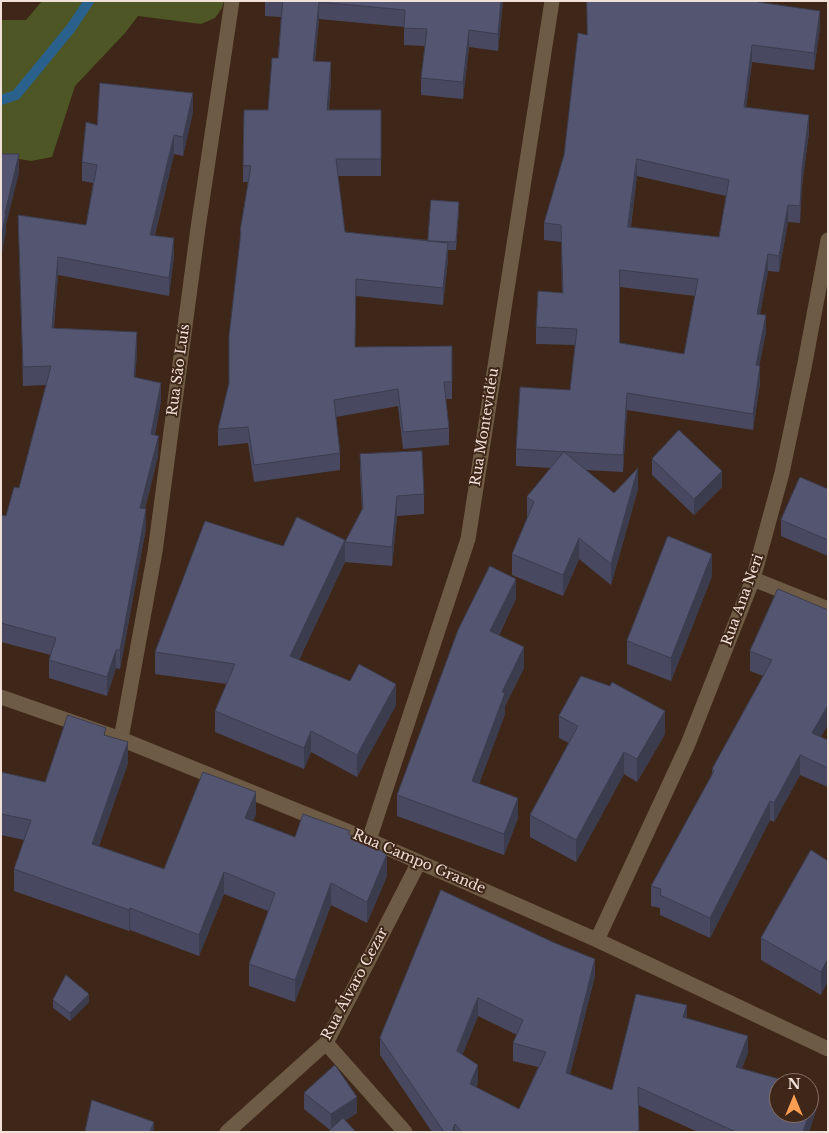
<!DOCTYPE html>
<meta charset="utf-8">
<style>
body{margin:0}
#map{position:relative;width:829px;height:1133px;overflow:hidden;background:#3e2618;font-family:"Libre Baskerville",serif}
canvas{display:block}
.frame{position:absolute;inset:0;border:2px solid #f1e0d7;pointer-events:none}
.north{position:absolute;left:769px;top:1073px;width:50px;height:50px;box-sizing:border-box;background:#3e2618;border:1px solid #867064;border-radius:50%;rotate:0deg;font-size:14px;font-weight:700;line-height:20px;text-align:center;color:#f1e0d7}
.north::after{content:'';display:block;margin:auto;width:18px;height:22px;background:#fc9e52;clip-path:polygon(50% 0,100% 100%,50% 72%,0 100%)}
</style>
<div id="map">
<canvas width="829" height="1133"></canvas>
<div class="frame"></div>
<div class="north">N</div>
</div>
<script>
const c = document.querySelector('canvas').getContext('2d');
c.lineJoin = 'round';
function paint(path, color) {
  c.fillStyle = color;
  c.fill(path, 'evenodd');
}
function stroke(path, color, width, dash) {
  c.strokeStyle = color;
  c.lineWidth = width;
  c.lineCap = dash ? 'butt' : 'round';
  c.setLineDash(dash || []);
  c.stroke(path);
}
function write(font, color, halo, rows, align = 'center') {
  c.font = font + ' "Libre Baskerville",serif';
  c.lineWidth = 4;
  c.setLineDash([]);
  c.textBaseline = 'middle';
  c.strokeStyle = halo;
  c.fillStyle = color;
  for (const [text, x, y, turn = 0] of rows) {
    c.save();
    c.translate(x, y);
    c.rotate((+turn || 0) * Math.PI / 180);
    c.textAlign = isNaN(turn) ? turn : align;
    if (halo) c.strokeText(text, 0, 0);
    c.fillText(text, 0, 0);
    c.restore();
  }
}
const green = new Path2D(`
 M42,1H224L222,8L215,18L201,24L138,16L125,33L75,86L52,157L31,161L1,156V20H26Z`);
const stream = new Path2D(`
 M1,100L16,95L71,28L89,1`);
const minor = new Path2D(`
 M753,579L828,609
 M1,697L121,739L369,840L597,940L828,1049
 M121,739L155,552L198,228L232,1
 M369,840L468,539L552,1
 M597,940L688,744L753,579L782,473L804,368L828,240
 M326,1043L405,1132
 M227,1132L326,1043L419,862`);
const wall = new Path2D(`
 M265,1H503L498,51L469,47L463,99L421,95V78L425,46L404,45V27L319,19L315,61L331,79L329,110H381V176H338L345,232L428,240L459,210L456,250H448V259L443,305L356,296L355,347L452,346V399H446L449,428V445L403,449L398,406L336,417L340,453V470L254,482L248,443L218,446V429L229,383L240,243V231L248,182H243V165L268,110L278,58L281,17L265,16Z
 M758,2L820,28L814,70L752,62L746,107L809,132L802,186L800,223L788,222L779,272L768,271L760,314L766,332L759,366L760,383L753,430L627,410L623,472L585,470L614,493L638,489L611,585L579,559L563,596L512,575V554L527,518V497L551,468L516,466V449L570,390L575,345L536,344V327L562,293L561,242L544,240V223L564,155L587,35ZM637,176L726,196L719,237L631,227ZM620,287L695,296L684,354L620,343Z
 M193,112L183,156L174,154L155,235L174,256L169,296L58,275L54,328L137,351L135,377L161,401L155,435L158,456L145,509L146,528L120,669L116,668L107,696L49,678V660L51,655L1,642V515L6,516L19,488L46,385L23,386L18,215L86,225L93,183L82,181V162L97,125Z
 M360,454L424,494V514L397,516L392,566L345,562L299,660L396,705L357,777L311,752L304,769L215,732V711L227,684L155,674V652L345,542L362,509L360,474Z
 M652,459L722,487L694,515L652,475Z
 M828,489V556L781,536V520Z
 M712,576L671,681L627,664V641Z
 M516,599L499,635L524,668L505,706V714L479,784L518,818L504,855L397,816V795Z
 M828,610V724L821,737L828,740V787L800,775L774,822L770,820L710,938L660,915V908L651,906V886L712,776V769L763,676L750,671V651Z
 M559,716L665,734L637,782L624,774L576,862L530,837V815L569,743L559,738Z
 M106,736L128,763L99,846L164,869L256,814L253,821L295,837L350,835L387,876L367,923L331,905L295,1002L249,986V964L268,911L224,894L199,956L130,930L129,931L14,891V869L24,840L1,835V772L45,782Z
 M828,861L821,995L761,960V938Z
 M441,890L595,976L570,1074L612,1090L687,1018L748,1053L742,1068L817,1107L809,1132H698L638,1105L639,1132H432L380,1055V1038ZM478,1016L517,1035L513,1043V1061L538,1067L519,1109L476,1087L478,1083L462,1055Z
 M53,1000L89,1002L70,1021L53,1008Z
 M304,1093L357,1113L330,1130L304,1109Z`);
const shadedWall = new Path2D(`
 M501,1H503L498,51V34Z
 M319,2V19L313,78V61Z
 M820,11V28L814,70V53Z
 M469,30V47L463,99V82Z
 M752,45V62L744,124V107Z
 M331,62V79L327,127V110Z
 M193,93V112L183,156V137Z
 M809,115V132L802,186L800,223L802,169Z
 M174,135V154L150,253V235Z
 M19,154V173L6,225V232L1,258V239L5,213Z
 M637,159V176L628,244V227Z
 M788,205V222L779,272V256Z
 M174,238V256L169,296V278Z
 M448,243V259L443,305V288Z
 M768,254V271L757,331V314Z
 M58,257V275L52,347V328Z
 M766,315V332L756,382V365Z
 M137,332V351L134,396V377Z
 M760,366V383L753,430V414Z
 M161,383V401L151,452V434Z
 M627,393V410L623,472V455Z
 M159,436L158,456L140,527V508Z
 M638,468V489L611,585V564Z
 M722,471V487L694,515V499Z
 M397,496V516L392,566V547Z
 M146,509V528L120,669V650Z
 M579,538V559L563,596V575Z
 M345,540V562L290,678V656Z
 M712,554V576L671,681V658Z
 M516,579V599L490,651V631Z
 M524,647V668L505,706V714L472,802V781L502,692Z
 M116,650V668L107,696V677Z
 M396,684V705L357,777V755Z
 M828,705V724L812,753V733Z
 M665,711V734L637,782V759Z
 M311,731V752L304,769V748Z
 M128,742V763L92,865V844Z
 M624,752V774L576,862V840Z
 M800,755V775L774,822V803Z
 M256,792V814L245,839V818Z
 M518,798V818L504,855V834Z
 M770,801V820L710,938V918Z
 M387,854V876L367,923V902Z
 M224,872V894L199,956V935Z
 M331,883V905L295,1002V980Z
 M130,908V930L129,931V910Z
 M595,959V976L566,1090V1073Z
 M828,959V982L821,995V972Z
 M89,994V1002L70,1021V1013Z
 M478,998V1016L457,1069V1051Z
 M687,1005V1022L683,1017Z
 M748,1036V1053L736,1084V1067Z
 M478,1065V1083L470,1101V1084Z
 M817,1090V1107L809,1132H803Z
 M357,1097V1113L331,1130V1114Z
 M154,1122V1132H150Z
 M455,1124V1132H452Z`);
const building = new Path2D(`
 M283,1H501L498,34L469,30L463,82L421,78L427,29L404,28L405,10L319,2L313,61L331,62L327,110H381V159H336L345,232L448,243L443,288L356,279L355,347L452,346V382H444L449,428L403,432L398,389L334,400L340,453L254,465L248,427L218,429L229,383V336L241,231H240L251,166L243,165L244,110H268L272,58H278Z
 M587,1H758V2L820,11L814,53L752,45L744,107L809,115L802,169L800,206L788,205L779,256L768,254L757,314L766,315L756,365L760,366L753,414L627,393L623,455L516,449L520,387L570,390L577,329L536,327L538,291L563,293L561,225L544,223L564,155L578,33L587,35ZM637,159L729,180L719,237L628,227ZM620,270L698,279L684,354L620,343Z
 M100,83L193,93L183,137L174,135L150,235L174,238L169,278L58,257L52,328L137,332L134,377L161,383L151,434L159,436L158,438L140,508L146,509L120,650H116L107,677L49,660L56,638L1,623V515L6,516L14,487L19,488L51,366L23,367L18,215L86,225L97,165L82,162L86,122L97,125Z
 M1,154H19L5,213H6L1,239Z
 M431,200L459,202L456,242L428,241Z
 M679,430L722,471L694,499L652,459Z
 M422,451L424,494L397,496L392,547L345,542L363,508L360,454Z
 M564,452L614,493L638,468L611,564L579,538L563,575L512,554L534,502L527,497Z
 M800,477L828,489V540L781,520Z
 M297,517L345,540L290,656L350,681L359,664L396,684L357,755L311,731L304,748L215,711L235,664L155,652L205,521L283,546Z
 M668,536L712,554L671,658L627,641Z
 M490,566L516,579L490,631L524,647L502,692L505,693L472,781L518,798L504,834L397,795L458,630Z
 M778,589L828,610V705L812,733L828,740V768L800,755L774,803L770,801L710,918L660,895L661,889L651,886L714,771L712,769L772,660L750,651Z
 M581,676L610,686L612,682L665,711L637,759L624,752L576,840L530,815L578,726L559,716Z
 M68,715L106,728L104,735L128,742L92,844L164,869L203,772L256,792L245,818L295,837L303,814L350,831L348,834L387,854L367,902L331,883L295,980L249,964L275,893L224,872L199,935L130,908L129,910L14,869L31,820L1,814V772L45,782Z
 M811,850L828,861V959L821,972L761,938Z
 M441,890L555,943L595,959L566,1073L612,1090L636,994L687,1005L683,1017L748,1036L736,1067L794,1083H779V1113H809V1087L817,1090L803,1132H736L638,1087L639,1132H462L455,1124L452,1132H444L380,1038ZM478,998L523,1020L513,1043L546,1052L519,1109L470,1084L478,1065L457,1051Z
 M66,975L89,994L70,1013L53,1000Z
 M335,1065L357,1097L331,1114L304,1093Z
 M92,1100L154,1122L150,1132H85Z
 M343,1118L356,1132H328Z`);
const streetNames = [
 ["Rua São Luís",179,370,-82],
 ["Rua Montevidéu",485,427,-81],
 ["Rua Ana Neri",743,600,-70],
 ["Rua Campo Grande",419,862,23],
 ["Rua Álvaro Cezar",355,984,-62]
];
paint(green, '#4d5624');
stroke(stream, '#2a618c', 10);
stroke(minor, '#6d5b45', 15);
paint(wall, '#484960');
paint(shadedWall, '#3b3c4e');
paint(building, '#545570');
stroke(building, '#3b3c4e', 1);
write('14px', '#f1e0d7', '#3e2618', streetNames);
</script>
